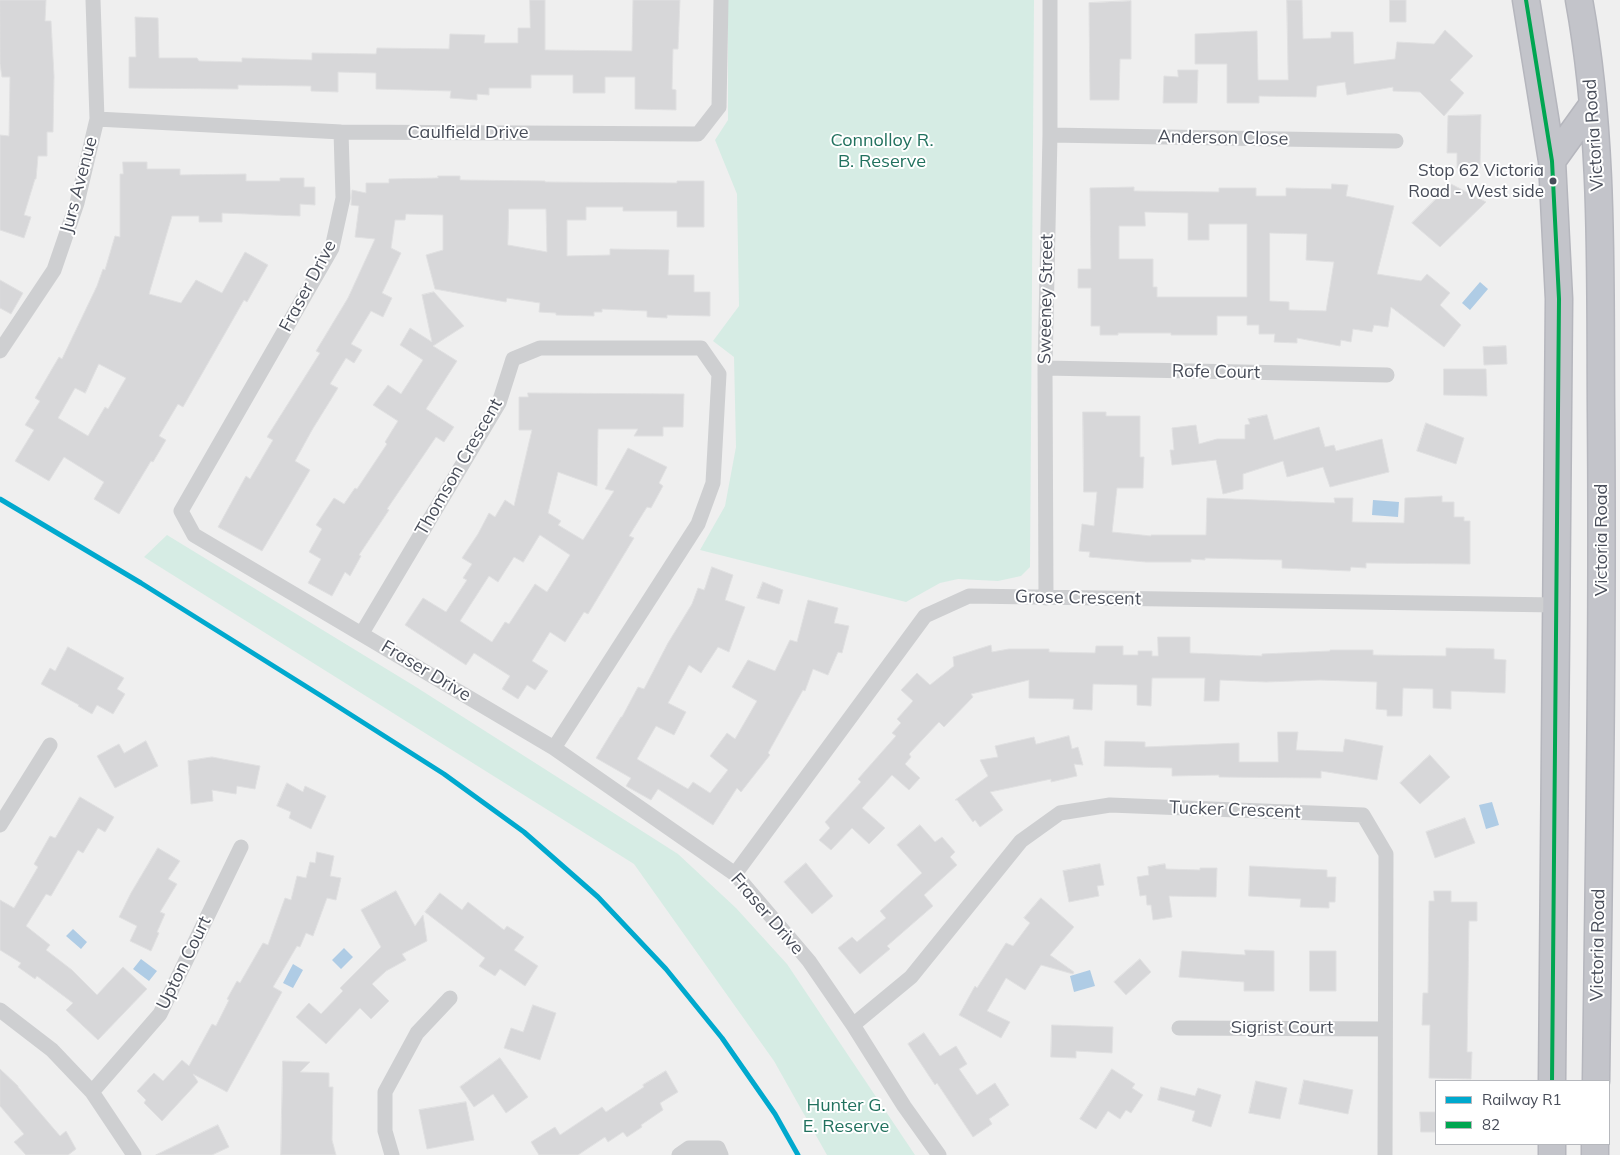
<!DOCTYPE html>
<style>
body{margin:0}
#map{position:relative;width:1620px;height:1155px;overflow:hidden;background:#efefef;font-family:Mulish,sans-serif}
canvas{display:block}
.legend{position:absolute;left:1435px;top:1080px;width:175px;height:65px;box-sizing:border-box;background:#fff;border:1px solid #b6b8bd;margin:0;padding:6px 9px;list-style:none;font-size:15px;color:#484d59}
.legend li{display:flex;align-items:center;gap:10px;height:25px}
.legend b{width:25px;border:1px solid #b6b8bd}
</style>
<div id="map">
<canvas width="1620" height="1155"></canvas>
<ul class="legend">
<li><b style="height:6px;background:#00a9ce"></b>Railway R1</li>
<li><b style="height:6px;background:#00a651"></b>82</li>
</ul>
</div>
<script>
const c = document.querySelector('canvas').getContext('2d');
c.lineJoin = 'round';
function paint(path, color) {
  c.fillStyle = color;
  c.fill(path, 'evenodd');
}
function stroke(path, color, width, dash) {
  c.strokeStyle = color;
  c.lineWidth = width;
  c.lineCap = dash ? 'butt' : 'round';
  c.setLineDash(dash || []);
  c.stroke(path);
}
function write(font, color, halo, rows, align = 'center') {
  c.font = font + ' Mulish,sans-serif';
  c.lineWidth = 4;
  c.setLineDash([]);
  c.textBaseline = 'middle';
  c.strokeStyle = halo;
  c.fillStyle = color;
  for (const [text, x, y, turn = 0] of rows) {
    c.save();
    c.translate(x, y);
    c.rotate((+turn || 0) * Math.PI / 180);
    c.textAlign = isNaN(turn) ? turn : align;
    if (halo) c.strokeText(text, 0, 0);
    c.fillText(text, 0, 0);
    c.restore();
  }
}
const green = new Path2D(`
 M728,0H1034L1030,567L1021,576L998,581L958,579L940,583L906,602L700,550L725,506L736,447L734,357L713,341L739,306L737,194L715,140L728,120Z
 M167,535L416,687L678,854L736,908L787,964L915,1155H827L774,1061L634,864L144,557Z`);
const water = new Path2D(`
 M1480,282L1488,289L1470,310L1462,303Z
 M1373,500L1399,502L1398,517L1372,515Z
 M1492,802L1499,825L1486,829L1479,805Z
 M73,929L87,942L81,949L66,936Z
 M344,948L353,957L341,969L332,960Z
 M141,959L157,971L149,981L133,969Z
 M293,964L303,970L293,988L283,983Z
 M1090,970L1095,986L1074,992L1070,976Z`);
const building = new Path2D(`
 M0,0H46L45,21H51L54,76L53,132H47V156H38L36,179H35L24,215L31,217L24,238L0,230V135L9,136L10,77H2L0,64Z
 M530,0H545V50L632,51L633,0H680L678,49H673L672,89L676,90V110L635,109V77H605V93H573V75H531V88H489V95L477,94V100L450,98L451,91L376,89V73L338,72V92L311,91V86L238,85V89L129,88V57H136L135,17L158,18L159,58H197L199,61L242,62V58L312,60V53L376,54L377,48L449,49L450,34L485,35L484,43H518V28H530Z
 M1287,0H1302L1303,39L1331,38V32H1353L1354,64L1395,59L1397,42L1434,44L1445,30L1473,56L1450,80L1464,93L1444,116L1420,92L1393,91V87L1347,95L1345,82L1317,86L1316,97L1259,96V103H1227V64H1195V34L1257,31L1258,80H1288Z
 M1390,0H1406V22H1390Z
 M1131,1V59H1120L1119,100H1090L1089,3Z
 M1178,70H1198L1197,103H1163L1164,76L1178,77Z
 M1481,115L1480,168H1457V153H1447L1448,116Z
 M123,162H147V169H180V175L246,174V181H280V178H304V187H315V205L300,204V216L222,213V222H199V216H172L149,294L181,303L196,280L222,293L245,252L268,265L247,302L244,300L183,407L178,404L159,436L166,440L153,462L151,461L119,514L94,499L104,482L64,457L49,481L15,461L34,430L25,425L40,401L35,398L59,357L62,359L97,286L103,269L105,270L115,236L120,237V174H123ZM99,364L126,378L108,409L105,407L88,436L58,418L75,388L85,393Z
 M438,176H460V180L545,181V182L677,183V181H704V227H677V211H623V207H586V220H567V256L610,255V249L669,250L668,275H694V292H710V316L667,315V318L647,317V311L602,309V312H594V316L556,315V313L539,312L540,303L507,298L506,302L435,289L426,255L443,250V215L406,214L405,220H395L391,248L401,253L382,293L392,298L383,317L371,311L351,344L362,350L354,363L346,358L330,384L338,388L312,430L295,461L310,470L262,551L218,527L246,476L250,479L273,440L267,437L320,353L316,351L348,298L375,239L355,237L359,206L351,205L352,190L366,193V183H389V179L438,178ZM509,209H546L547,252L508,245Z
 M1332,184L1348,185L1346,196L1394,206L1377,274L1421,281L1427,274L1450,293L1440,305L1461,325L1444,347L1391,307L1388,327L1374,325L1372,332L1353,329L1351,342L1341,340L1340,346L1297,338V343L1274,342L1275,334H1259V325H1247V316H1217V335H1171V333H1118V335H1100V326H1091V288H1078V269H1091L1090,188L1134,187V191L1219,192V188H1256V196H1286V188L1331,189ZM1145,212L1188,213V240H1209V224H1247V297H1157V287H1153V259H1119V226H1145ZM1270,233L1307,234L1306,260L1334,262L1326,311L1289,310V302L1270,301Z
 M1451,184L1486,202L1440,247L1412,223Z
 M0,280L23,293L11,314L0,308Z
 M434,292L464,326L433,346L457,361L426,409L454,427L444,442L436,437L387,509L389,510L359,555L361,556L350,576L345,572L332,596L308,583L321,559L309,552L322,529L316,525L334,498L344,504L355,488L357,489L387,444L385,442L398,421L373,405L388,385L401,394L423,360L400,345L410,328L432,342L422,295Z
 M1506,346L1507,364L1484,365L1483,347Z
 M1444,369H1486L1487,396L1444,395Z
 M528,393L684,394L683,427H663V436H634L638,429H598L597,486L558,472L548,513L561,521L558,525L583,540L614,491L605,489L628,448L667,467L659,483L663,486L651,508L647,507L629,536L634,538L588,614L584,612L565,642L550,632L532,661L548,671L535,690L527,685L518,699L502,689L510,676L474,653L466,665L405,625L423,598L446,612L467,580L463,578L472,564L462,558L478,534L489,513L495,517L505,500L514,506L532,430H519V397H528ZM540,535L570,555L547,592L535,584L509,624L505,622L492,642L460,621L489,576L498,582L514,557L523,562Z
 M1083,412H1106V416H1140V457H1144L1143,488H1117L1112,532L1151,536V535H1206L1207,498L1335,503L1334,498H1353L1352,522L1404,523L1405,498L1442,496V502H1454V517H1464V521H1470V564L1366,563V568L1351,567L1350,571L1282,568V560L1205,558V560L1191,559V562H1146L1089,557L1090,552L1079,551L1082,524L1094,526L1097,492H1084Z
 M1267,415L1274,440L1319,427L1325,447L1334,445L1336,451L1382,439L1389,472L1330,487L1323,467L1287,477L1283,461L1243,474V489L1223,494L1216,460L1172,465L1170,450H1174L1172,428L1196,425L1199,444L1217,439H1245V425L1250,424L1248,419Z
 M1426,423L1464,438L1456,464L1417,451Z
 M712,567L733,575L725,600L745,607L729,652L718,647L701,673L689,665L668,703L686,712L674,735L656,726L637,759L688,789L693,782L710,793L728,770L710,756L727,733L735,739L757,701L732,687L748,660L775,671L790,640L797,642L808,600L838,608L834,623L849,626L842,653L838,652L828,675L813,669L805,691L803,690L768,753L770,755L741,792L737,788L713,825L658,789L651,800L626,786L631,778L596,758L621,717H622L638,687L644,689L668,643L692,604L698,588L704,590Z
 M763,582L783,590L779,604L757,598Z
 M1158,637H1190V653L1262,656V654L1330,651V650H1373V655L1446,656V648L1494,649V659L1506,660L1505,693L1451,691V709L1433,708V689L1403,688L1402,716H1387V710L1376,709L1377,682L1320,680L1266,682L1220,680L1219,701H1204L1205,678H1152L1151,706L1137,705V685L1093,684L1092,710L1073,709L1074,699L1029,698V680L971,694L973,697L944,727L939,722L909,754L911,757L905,764L920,778L909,790L892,775L862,808L885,828L869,844L852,828L831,850L819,840L830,828L825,822L861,782L858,779L896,736L892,733L901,723L897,719L913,701L901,690L917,673L930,685L954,666L953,657L991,645L992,652L1009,649H1049V652L1095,653L1096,646H1123V655H1138V651H1152V656H1158Z
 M68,647L124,678L117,689L125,694L113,714L97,705L92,714L78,706L79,705L41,684L50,668L55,671Z
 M1278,732H1298L1296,750L1343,752L1345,739L1383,746L1377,780L1321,771V778L1219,777V775L1172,776V768L1104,766L1105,741L1145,742V747L1239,743V762H1278Z
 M1069,736L1072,749L1078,747L1083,765L1074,764L1077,776L1051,782V779L990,792L1003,810L980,827L975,820L973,822L957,800H955L988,776L980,760L998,757L995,746L1034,737L1036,744Z
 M146,741L158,766L115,788L97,756L119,744L124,753Z
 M1430,755L1450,777L1420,804L1400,783Z
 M212,757L260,766L255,789L237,786L236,794L212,790L213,801L191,804L188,761Z
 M287,783L303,792L305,786L326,796L311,829L289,818L291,812L277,806Z
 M80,797L114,817L105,832L98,828L83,853L78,850L51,896L46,894L26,926L50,945L46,950L72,970L97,995L123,967L147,989L98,1040L66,1010L73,1003L37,976L35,979L18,967L21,963L0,950V900L14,908L38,867L34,864L50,836L55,838Z
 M1465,818L1475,843L1435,858L1426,832Z
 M920,825L935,842L942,837L955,852L950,857L957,865L924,895L933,906L887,946L890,949L860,974L838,948L852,937L857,942L886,918L880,911L922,873L897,845Z
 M158,848L180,861L168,879L177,884L160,912L165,914L157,932L159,933L151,951L130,941L137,926L119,917L131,893Z
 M317,852L334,856L330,876L341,878L336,900L327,898L313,936L306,933L300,947L297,946L273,987L282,992L227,1092L193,1074L198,1082L162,1121L144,1103L146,1100L137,1091L154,1073L163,1081L182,1060L189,1066L212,1024L216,1026L229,1000L227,999L237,981L240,983L263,943L268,945L285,898L291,900L297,876L306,878L310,862L315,863Z
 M806,863L833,896L812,914L784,882Z
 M1100,864L1104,885L1097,886L1099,896L1069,902L1063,871Z
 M1165,864L1166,869L1200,870V868H1217L1216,897L1169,896L1172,917L1153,920L1151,905H1147L1146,895L1140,896L1137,877L1149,875L1148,867Z
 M1250,866L1327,870V877H1336L1335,902H1329V908L1300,907L1301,899L1249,896Z
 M396,891L415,926L423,915L427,941L402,954L406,960L386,971L372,984L389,1001L371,1019L360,1008L326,1044L296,1017L309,1003L321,1014L343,991L340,988L381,947L361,910Z
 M1434,891H1451V902H1477V921H1469L1467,1052H1472L1471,1079L1429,1078L1430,1025H1422L1423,993H1428L1429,901H1434Z
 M440,893L462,910L468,902L504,930L507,926L524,937L514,950L538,966L525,986L500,969L495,976L479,966L485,958L425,912Z
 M1041,898L1074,927L1050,955L1074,972L1073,974L1041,965L1025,990L1006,978L987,1011L1010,1022L1001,1038L959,1015L975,986L977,988L1006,943L1013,946L1030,923L1024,918Z
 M1245,950L1274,951V991H1244V982L1179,977L1182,951L1245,955Z
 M1310,951H1336V991H1310Z
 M1140,959L1151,972L1126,995L1114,982Z
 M533,1005L556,1013L540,1060L504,1048L511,1028L523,1032Z
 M1052,1025L1113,1027L1112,1053L1076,1051V1058L1051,1057Z
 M924,1033L940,1056L956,1046L967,1064L959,1069L977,1095L995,1083L1009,1105L989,1119L992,1124L973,1137L937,1083L935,1085L908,1044Z
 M500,1058L528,1097L506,1113L493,1094L474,1107L460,1087Z
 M283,1061L310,1062L300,1072L329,1073V1087H333L332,1140L336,1155H281Z
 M0,1069L18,1086V1087L60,1136L66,1131L76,1149L68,1155H26L14,1142L24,1134L0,1106Z
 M1112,1069L1135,1084L1132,1088L1143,1095L1131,1113L1126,1110L1120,1119L1108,1111L1096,1129L1080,1119Z
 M666,1071L678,1092L660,1103L663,1110L641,1125L642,1127L627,1137L623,1132L608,1142L605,1137L578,1155H539L531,1142L555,1127L560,1135L602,1107L606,1112L644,1087L643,1085Z
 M1304,1080L1353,1090L1348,1114L1299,1104Z
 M1256,1081L1287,1088L1280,1119L1249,1113Z
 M1161,1087L1195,1096L1198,1088L1221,1095L1211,1127L1192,1121L1195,1111L1158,1100Z
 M466,1102L474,1140L427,1149L419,1110Z
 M1420,1112H1436V1132H1421Z
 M218,1125L229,1147L212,1155H156Z`);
const minor = new Path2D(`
 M97,119L341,132L698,134L719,107L721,0
 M341,132L343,198L332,248L181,511L194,535L554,748L735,874L809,961L853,1025L904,1106L939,1155
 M1050,135L1396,141
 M0,351L54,270L77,203L97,119L93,0
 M1045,368L1387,375
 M1046,598L1045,368L1050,135V0
 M362,633L499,403L513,359L540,348H701L719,374L713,483L698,524L554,748
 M0,825L50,745
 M735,874L925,616L969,596L1556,605
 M0,1010L52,1050L92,1092L134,1155
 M853,1025L911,977L1021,841L1060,813L1110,805L1363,815L1386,854L1385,1155
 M1179,1028L1384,1029
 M92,1092L160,1014L241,847
 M392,1155L385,1131V1092L417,1033L450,998
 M679,1155L689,1148H718L721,1155`);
const trunk = new Path2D(`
 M1526,0L1552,161L1559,299L1552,1081
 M1579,0C1604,136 1600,275 1601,412C1603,635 1599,858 1596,1081
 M1552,161L1593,104
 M1552,1155V1144
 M1595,1155V1144`);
const bus1 = new Path2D(`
 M1526,0L1552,161L1559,299L1552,1081`);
const rail1 = new Path2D(`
 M0,499L141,583L323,697L444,774L524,832L598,897L666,969L722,1038L775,1114L798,1155`);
const markers = [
 [1553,181,4.5,"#484d59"]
];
const busNames = [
 ["Stop 62 Victoria",1544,171],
 ["Road - West side",1544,192]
];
const streetNames = [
 ["Caulfield Drive",468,133],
 ["Victoria Road",1594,135,-94],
 ["Anderson Close",1223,138,1],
 ["Jurs Avenue",79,185,-75],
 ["Fraser Drive",308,286,-62],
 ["Sweeney Street",1046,299,-89],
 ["Rofe Court",1216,372,1],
 ["Thomson Crescent",459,467,-60],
 ["Victoria Road",1602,540,-90],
 ["Grose Crescent",1078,598,1],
 ["Fraser Drive",426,671,31],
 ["Tucker Crescent",1235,810,2],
 ["Fraser Drive",767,914,49],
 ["Victoria Road",1598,945,-89],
 ["Upton Court",184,963,-64],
 ["Sigrist Court",1282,1028]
];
const parkNames = [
 ["Connolloy R.",882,141],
 ["B. Reserve",882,162],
 ["Hunter G.",846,1106],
 ["E. Reserve",846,1127]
];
paint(green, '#d6ece4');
paint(water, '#afcce5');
paint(building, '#d7d7d9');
stroke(building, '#e0e0e1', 1);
stroke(trunk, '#b5b6bd', 29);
stroke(minor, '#cecfd1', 15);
stroke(trunk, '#c3c4ca', 26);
stroke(bus1, '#00a651', 4);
stroke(rail1, '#00a9ce', 5);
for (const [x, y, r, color] of markers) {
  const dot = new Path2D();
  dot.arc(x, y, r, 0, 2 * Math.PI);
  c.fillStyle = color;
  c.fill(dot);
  stroke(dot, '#fff', 2);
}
write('17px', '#484d59', '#fff', busNames, 'right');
write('18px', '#484d59', '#fff', streetNames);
write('18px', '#21715e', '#fff', parkNames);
</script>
